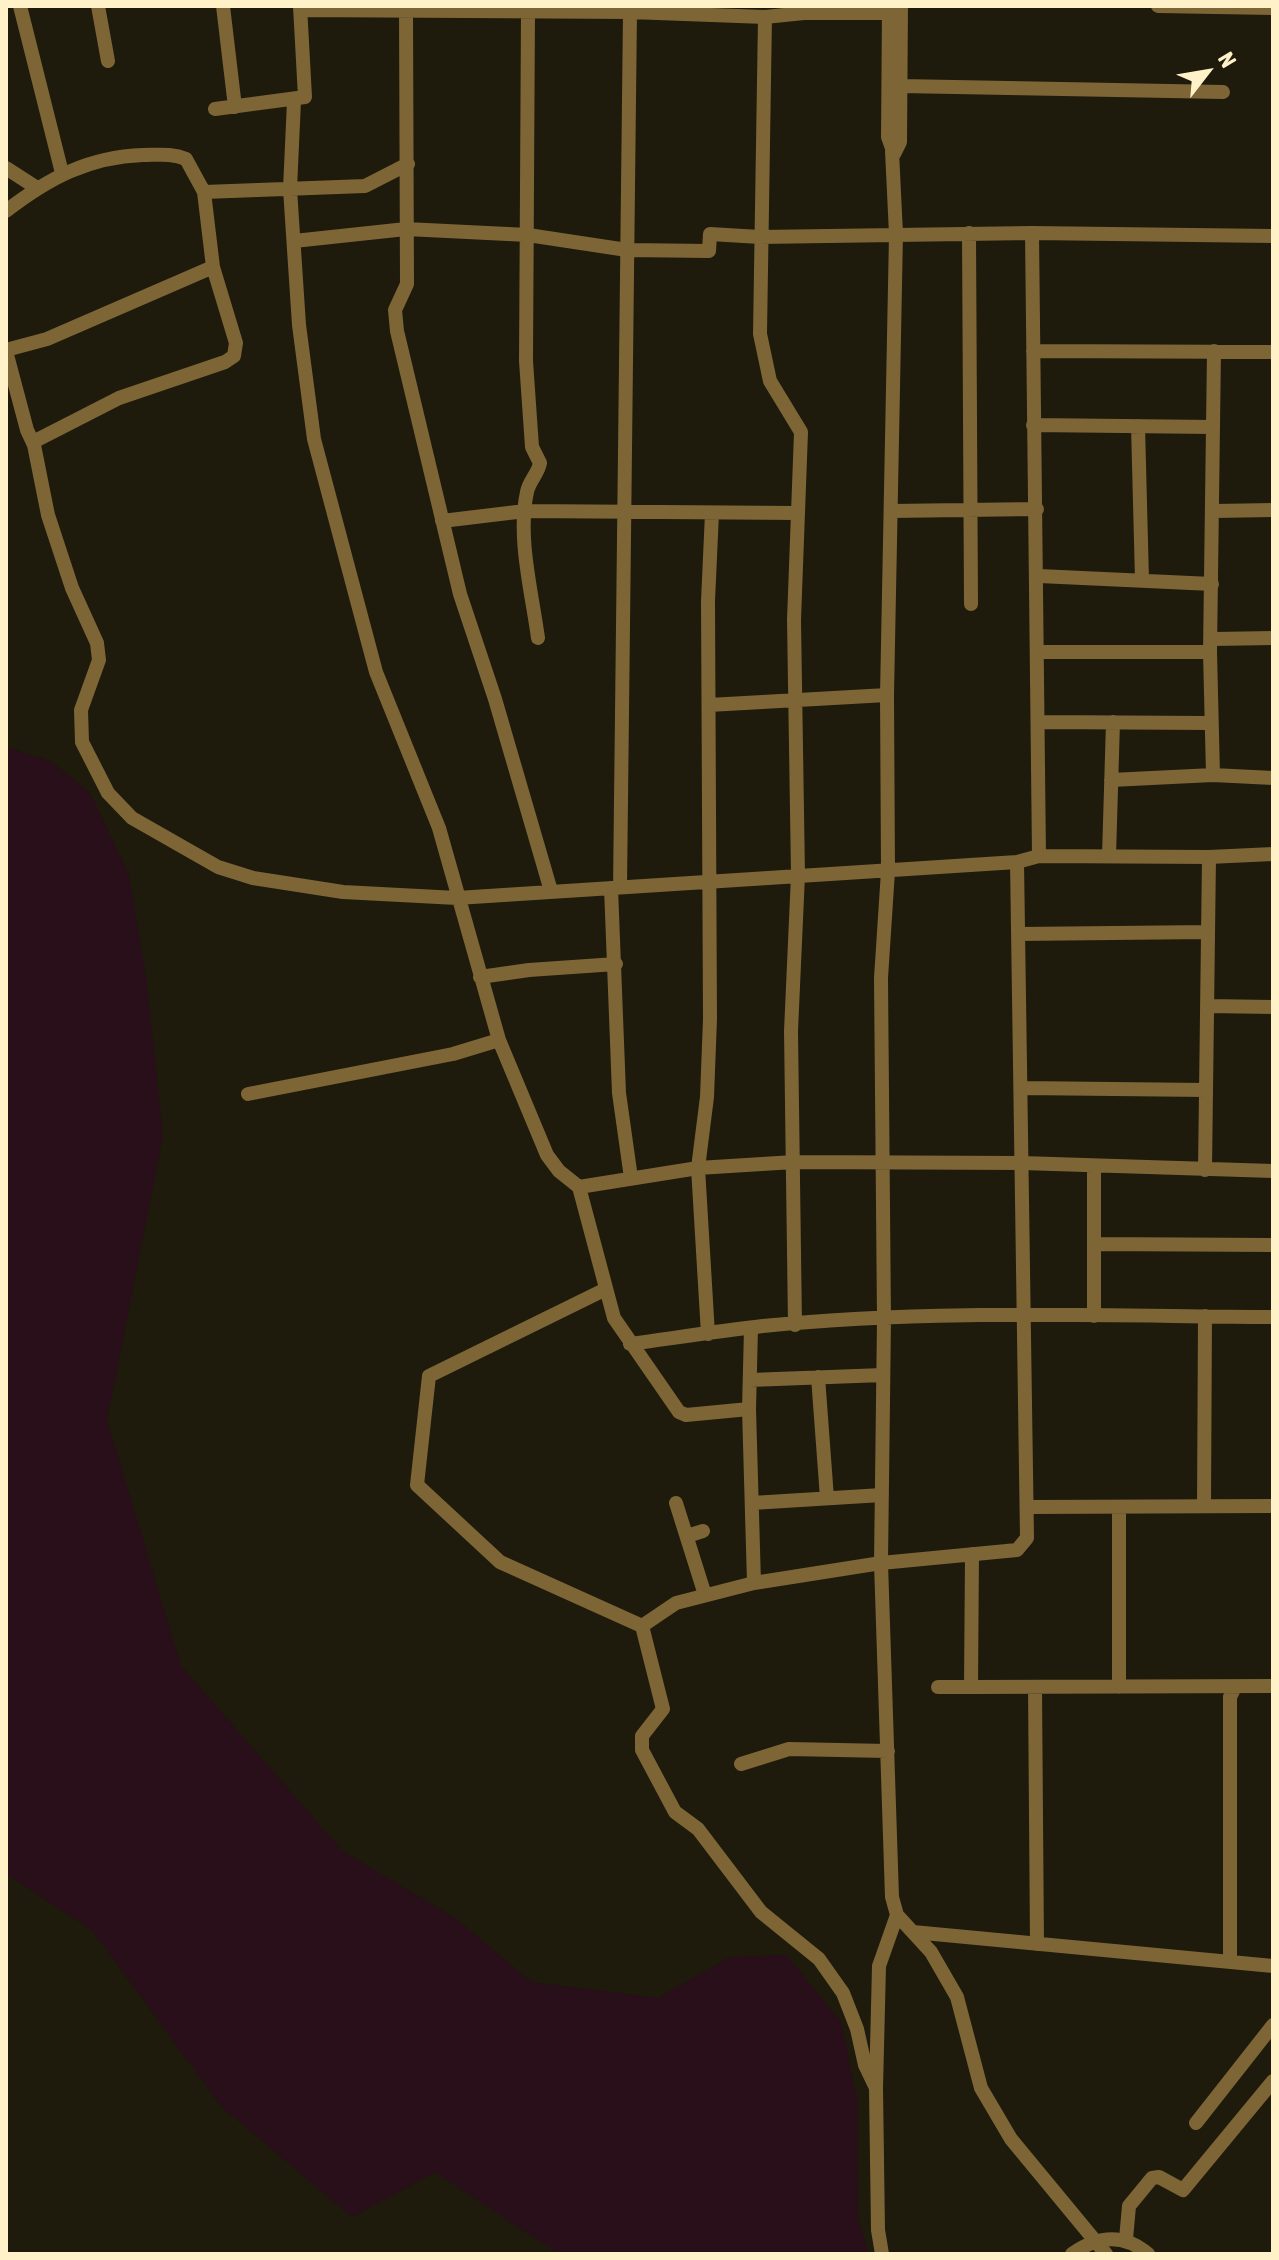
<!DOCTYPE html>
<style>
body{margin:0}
#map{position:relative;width:1279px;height:2260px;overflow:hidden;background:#1e1a0c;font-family:"Asap Condensed",sans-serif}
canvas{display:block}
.frame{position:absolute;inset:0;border:8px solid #fff1c8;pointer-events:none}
.north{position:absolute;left:1167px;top:32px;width:80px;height:80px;-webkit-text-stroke:6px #1e1a0c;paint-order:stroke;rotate:59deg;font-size:22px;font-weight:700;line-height:32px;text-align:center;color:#fff1c8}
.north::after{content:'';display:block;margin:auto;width:28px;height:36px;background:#fff1c8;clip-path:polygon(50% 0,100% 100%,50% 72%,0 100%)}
</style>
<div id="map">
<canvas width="1279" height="2260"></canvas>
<div class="frame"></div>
<div class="north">N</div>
</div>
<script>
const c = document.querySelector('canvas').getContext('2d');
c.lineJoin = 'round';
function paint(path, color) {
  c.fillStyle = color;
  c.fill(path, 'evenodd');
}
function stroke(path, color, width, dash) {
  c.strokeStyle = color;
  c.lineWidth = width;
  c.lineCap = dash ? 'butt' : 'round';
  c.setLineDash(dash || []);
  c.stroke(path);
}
const green = new Path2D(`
 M6,747L50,761L90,793L129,875L146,977L163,1135L107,1420L181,1666L342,1851L455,1918L531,1982L658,1998L730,1957L786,1955L841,2022L857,2099L858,2217L869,2254H559L435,2172L352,2217L221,2106L92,1930L6,1874Z`);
const minor = new Path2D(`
 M20,6L62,173
 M98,6L108,61
 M223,6L235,107
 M889,6L888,137L894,154
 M1158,6L1273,8
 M300,10L630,12L765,17L804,13H889
 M406,10L407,284L395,310L397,331L460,594L495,699L551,891
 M528,11L526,361L532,447L540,463C538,474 529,481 527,492C517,537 532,593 538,638
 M765,17L760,334L770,381L801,432L794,620L798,875L791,1031L795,1325
 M901,86L1223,92
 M294,101L290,189L299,325L314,439L376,672L439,828L499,1040L547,1155L559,1171L579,1187L614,1318L679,1412L686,1415L749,1409
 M215,109L305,97L300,6
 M892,151L896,234L887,695L888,871L881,978L884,1320L881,1563L892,1897L897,1915L931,1952L957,1997L981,2088L1011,2139L1106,2254
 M894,154L900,142L901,6
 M6,168L37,188
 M204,192L365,186L408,164
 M6,211C49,178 88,157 143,155C158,155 172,153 186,159L204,192L213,267L236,343L234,356L225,362L119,398L33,442
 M969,233L971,604
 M1032,233L1039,856
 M294,241L406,229L528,235L627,250L709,251L710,234L760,237L1032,233L1273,236
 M6,350L47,339L213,267
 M6,351L27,430L34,445L48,515L72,588L97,643L99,660L81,710L82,742L108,793L132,818L218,867L253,878L343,892L457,898L1017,862L1039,856L1209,857L1273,854
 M1033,351L1273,352
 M1033,425L1213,427
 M1138,426L1142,580
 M891,511L1037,509
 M1214,511L1273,510
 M442,521L525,511L797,513
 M1039,576L1212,584
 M1213,639L1273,638
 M1039,652H1210
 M709,705L887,695
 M1039,722L1210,723
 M1213,775L1210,652L1214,351
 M1111,780L1213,775L1273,778
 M1109,856L1113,722
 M620,887L630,12
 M611,888L619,1093L631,1178
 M1018,934L1208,932
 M480,977L529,970L616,964
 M1207,1006L1273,1007
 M1021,1088L1206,1090
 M248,1094L453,1054L499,1040
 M1205,1170L1209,857
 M579,1187L698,1168L794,1162L1022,1163L1273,1171
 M1094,1244L1273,1245
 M606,1289L429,1376L417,1485L500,1562L642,1626L663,1709L642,1736V1750L675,1812L698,1829L761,1912L819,1959L843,1993L857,2029L865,2065L876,2088
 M1094,1316V1167
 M751,1328L749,1409L754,1583
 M708,1334L698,1168L707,1097L710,1019L708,601L712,513
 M630,1344C674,1338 719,1331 763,1326C932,1309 1104,1316 1273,1317
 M818,1377L827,1498
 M750,1380L883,1375
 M676,1503L705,1595
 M752,1503L882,1495
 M1204,1506L1205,1316
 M1028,1507L1273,1506
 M687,1536L703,1531
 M972,1554L971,1687L1273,1686
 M642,1626L676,1603L754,1583L881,1563L1017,1550L1027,1538L1017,862
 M938,1687H971
 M1035,1687L1037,1944
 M1119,1687V1507
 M741,1764L789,1749L888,1751
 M913,1932L1273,1966
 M1230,1962V1697L1235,1687
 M1196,2123L1273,2025
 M1126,2239L1129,2206L1152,2178L1159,2177L1183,2190L1273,2081
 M882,2254L878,2230L876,2088L879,1966L897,1915
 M1072,2254C1099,2235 1124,2234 1148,2254`);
paint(green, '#280f19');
stroke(minor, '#7d6536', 14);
</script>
